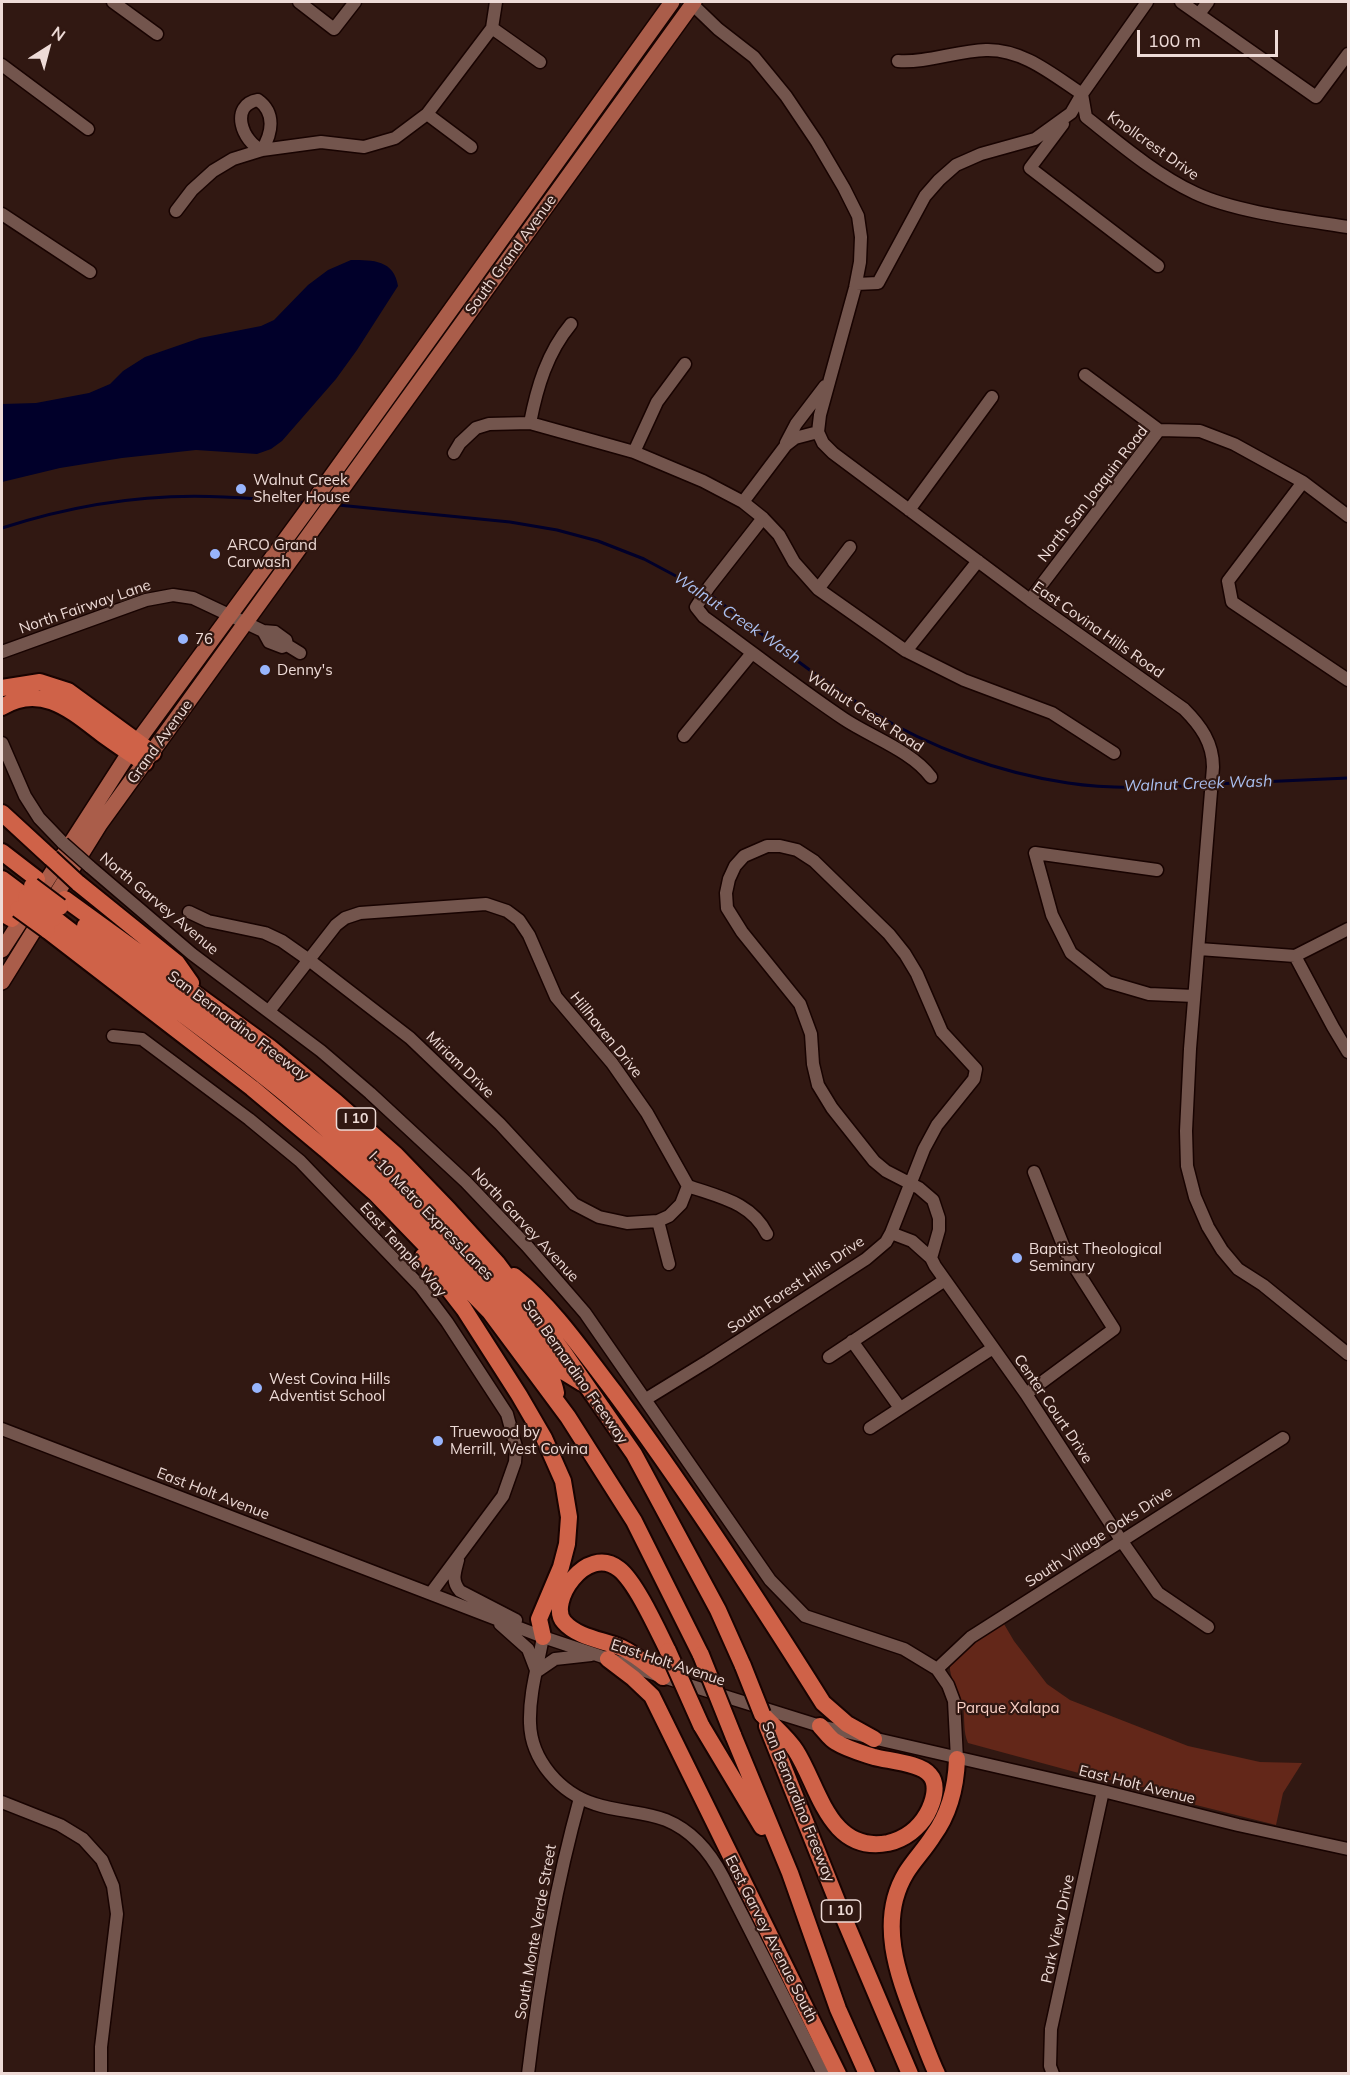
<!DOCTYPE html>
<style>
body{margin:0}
#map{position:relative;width:1350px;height:2075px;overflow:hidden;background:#311812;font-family:Mulish,sans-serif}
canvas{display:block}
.frame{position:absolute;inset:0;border:3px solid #eedbd7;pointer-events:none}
.north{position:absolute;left:18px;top:18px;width:60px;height:60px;-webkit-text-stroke:4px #311812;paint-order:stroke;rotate:36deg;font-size:16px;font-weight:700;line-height:24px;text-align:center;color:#eedbd7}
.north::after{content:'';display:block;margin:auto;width:21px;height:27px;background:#eedbd7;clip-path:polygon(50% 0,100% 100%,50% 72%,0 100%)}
.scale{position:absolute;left:1137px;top:30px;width:141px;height:27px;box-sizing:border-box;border:3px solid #eedbd7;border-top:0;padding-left:8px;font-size:18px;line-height:21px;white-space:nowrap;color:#eedbd7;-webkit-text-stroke:4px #311812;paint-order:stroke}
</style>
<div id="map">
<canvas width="1350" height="2075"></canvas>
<div class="frame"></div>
<div class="north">N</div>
<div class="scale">100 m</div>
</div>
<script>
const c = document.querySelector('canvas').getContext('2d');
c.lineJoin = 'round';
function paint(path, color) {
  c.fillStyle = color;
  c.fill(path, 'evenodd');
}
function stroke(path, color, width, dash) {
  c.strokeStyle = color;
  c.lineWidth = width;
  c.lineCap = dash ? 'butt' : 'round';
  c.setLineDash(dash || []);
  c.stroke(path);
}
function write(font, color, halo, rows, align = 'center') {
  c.font = font + ' Mulish,sans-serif';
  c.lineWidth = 4.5;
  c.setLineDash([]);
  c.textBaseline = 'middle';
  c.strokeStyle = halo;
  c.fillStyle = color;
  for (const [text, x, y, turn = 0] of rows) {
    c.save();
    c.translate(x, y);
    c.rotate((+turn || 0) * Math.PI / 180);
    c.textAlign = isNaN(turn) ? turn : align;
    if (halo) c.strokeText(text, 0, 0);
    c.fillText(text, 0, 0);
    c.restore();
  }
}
const green = new Path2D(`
 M1001,1623L1004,1624L1014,1641L1047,1684L1070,1700L1188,1746L1260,1762L1302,1763L1283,1793L1276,1825L1196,1805L1184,1800L1180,1795L1086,1775L968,1743C963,1732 965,1719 963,1706C960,1694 952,1683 950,1670C948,1655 989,1632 1001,1623Z`);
const water = new Path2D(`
 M351,260C373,260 394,260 398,286L357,350L336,379L282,441L271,449L257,454L196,450L122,458L60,468L2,482V404L36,403L89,393L110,384L123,371L145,357L200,338L261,326L274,320L308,285L328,270Z`);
const stream = new Path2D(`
 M338,505L510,522L557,530L598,541L644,559L704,591
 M2,528C73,505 149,493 224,497C252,498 280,501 307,503
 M709,594C763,634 815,677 872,712C931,748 1000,773 1068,783C1114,790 1162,787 1209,785
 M1215,784L1348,778`);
const minor = new Path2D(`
 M113,2L157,34
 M299,2L334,29L355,2
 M1181,2L1316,97L1348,54
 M692,4L718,29L754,57L786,96L817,142L844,188L858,216L861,237L860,262L855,288L820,415L818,432L823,443L833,453L1030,600L1184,709C1201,726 1213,743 1213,767L1190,1049L1186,1131L1187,1166L1195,1197L1208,1227L1222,1250L1238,1269L1263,1285L1348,1354
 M1199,14L1208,2
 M492,28L540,62
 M898,61C927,63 956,51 986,50C1023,49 1053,75 1082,94L1086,117C1120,144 1155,174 1195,193C1235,212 1304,220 1348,227
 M2,65L88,129
 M258,100C276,113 272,133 262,150C242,142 229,105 258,100Z
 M427,114L471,147
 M1063,124L1030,168L1158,266
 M176,211L192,190L213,171L233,159L262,150L321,142L364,147L395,138L427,114L492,28L496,2
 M2,214L90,272
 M856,284L878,283L925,196L939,180L956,165L981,154L1035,139L1071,113L1082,94L1147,2
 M1085,375L1159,430
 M530,423C537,387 547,353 571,324
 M1159,430L1200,431L1234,444L1303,482L1348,516
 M786,443L796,424L825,386
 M634,452L657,402L685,364
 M454,453L460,443L476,428L489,424L530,423L634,452L703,481L743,502L763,518L779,535L794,562L818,589L906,651L964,680L1052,713L1114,753
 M1303,482L1228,581L1232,602L1348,680
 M743,502L786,445L795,438L818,432
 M909,510L992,397
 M763,518L709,587L696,607L704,617C751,651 796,687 844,719C871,737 912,751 931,777
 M818,589L850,547
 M1030,600L1159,430
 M263,631L269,642L282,647L287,645
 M906,651L978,561
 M2,652L146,600L173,595L193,598L263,631L275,632L286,640L287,645L300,653
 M684,736L752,653
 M2,743L25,796L39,818L63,843
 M89,866L192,954L321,1051L370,1093L466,1182L527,1246L585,1313L770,1580L805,1616L904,1649L937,1669L948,1685L954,1701L957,1759
 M1157,870L1035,853L1052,915L1071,953L1108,982L1149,994L1194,996
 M189,912L208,921L265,933L282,941L309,960L410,1038L500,1124L574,1204L599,1217L627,1223L658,1221L669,1216L681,1204L688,1186
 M1199,949L1295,956L1348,929
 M1295,956L1333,1027L1348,1052
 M269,1011L336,925L345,918L360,913L486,904L507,911L519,920L529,935L556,997L612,1063L647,1113L688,1186C719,1197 751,1202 767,1234
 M113,1036L142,1039L249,1119L300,1161L420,1286L447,1322L507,1414L516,1447L515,1462L503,1496L431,1593
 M658,1221L669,1264
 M891,1233L912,1241L931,1258
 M852,1341L900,1408
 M829,1357L945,1280
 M1026,1394L1114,1329L1067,1255L1034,1172
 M646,1399L708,1361L866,1259L886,1242L891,1233L924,1149L937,1125L974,1079L976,1069L942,1032L917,974L905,954L889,934L814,861L797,850L780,846H767L744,856L735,866L729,879L726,893L727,908L742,932L800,1004L811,1034L813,1064L818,1085L832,1108L874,1161L886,1171L919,1188L933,1200L939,1218V1230L931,1258L935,1266L1026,1394L1121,1540L1158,1593L1208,1627
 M870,1428L993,1348
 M2,1429L543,1637L663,1677L820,1726L1103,1791L1238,1825L1348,1849
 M458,1560C455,1572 451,1581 460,1591L516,1620
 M500,1624L528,1649L536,1670
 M543,1637C538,1665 529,1694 530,1723C531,1760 560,1793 595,1804C618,1812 643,1811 666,1820C693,1831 710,1852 723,1877L823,2074
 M937,1669L971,1637L1283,1438
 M536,1672L555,1659L591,1655
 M2,1802L60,1825L83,1839L102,1860L113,1886L117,1914L101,2047V2074
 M528,2074C539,1981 555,1888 580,1798
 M1053,2074L1050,2066L1051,2029L1103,1791`);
const major = new Path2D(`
 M2,950L129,753L307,510L672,2
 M2,982L100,824L694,2`);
const highway = new Path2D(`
 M2,688L40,682L68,691L153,753
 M2,707C41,683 72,711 102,734C116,744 130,754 145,763
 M2,813L51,858
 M2,852L37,879
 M2,879L26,897
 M78,883L177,963L191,983
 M2,897L18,909
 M65,899L269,1047L336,1102L396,1155L449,1210L497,1263L564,1353L634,1454L718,1610L743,1666
 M2,913L12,919
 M54,918C131,978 213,1034 288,1096C363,1158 431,1227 493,1301C514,1326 550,1361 556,1393
 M85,926L207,1017L356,1138L421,1201L468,1251L514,1305L564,1372L582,1383
 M47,930L252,1088L325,1149L375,1193L490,1312L568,1417L634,1521L701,1655
 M423,1256L464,1309L519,1395L544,1438L563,1481L569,1517L567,1544L561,1567L539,1619L543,1637
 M514,1276C554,1308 584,1353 615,1393C689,1493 757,1598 823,1703L847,1724L874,1739
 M608,1659L633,1678L652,1696L838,2074
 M663,1677C651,1668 637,1655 622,1648C604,1640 578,1638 564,1622C547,1603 586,1543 619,1569C636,1582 658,1631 668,1651
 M762,1714C773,1726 788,1738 796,1751C819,1787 829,1854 888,1843C905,1839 919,1828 927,1814C933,1803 939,1785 930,1775C921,1763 889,1761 874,1757C862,1753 847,1749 836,1742C830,1739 825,1731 820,1726
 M701,1725L762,1827
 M767,1726L843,1916L910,2074
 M733,1735L790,1873L838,2009L867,2074
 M937,2074C929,2057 923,2039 916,2022C898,1975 877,1921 906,1873C914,1860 925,1849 933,1836C950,1813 956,1787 957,1759`);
const minorBridge = new Path2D(`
 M63,843L89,866`);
const highwayBridge = new Path2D(`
 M51,858L78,883
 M32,886L60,907
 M26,897L54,918
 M18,909L47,930
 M668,1651L701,1725
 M701,1655L733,1735
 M743,1666L762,1714`);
const markers = [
 [241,489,6,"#98b5fd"],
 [215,554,6,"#98b5fd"],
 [183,639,6,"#98b5fd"],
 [265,670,6,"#98b5fd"],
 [1017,1258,6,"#98b5fd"],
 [257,1388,6,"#98b5fd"],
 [438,1441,6,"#98b5fd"]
];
const shields = [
 [356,1119,39],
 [841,1911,39]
];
const shieldNames = [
 ["I 10",356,1119],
 ["I 10",841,1911]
];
const streetNames = [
 ["Knollcrest Drive",1153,146,35],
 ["South Grand Avenue",511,255,-54],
 ["North San Joaquin Road",1093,494,-52],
 ["North Fairway Lane",85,607,-19],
 ["East Covina Hills Road",1098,630,35],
 ["Walnut Creek Road",865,712,33],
 ["Grand Avenue",160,742,-54],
 ["North Garvey Avenue",159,904,40],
 ["San Bernardino Freeway",238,1026,37],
 ["Hillhaven Drive",606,1035,51],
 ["Miriam Drive",460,1065,44],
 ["I-10 Metro ExpressLanes",431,1216,46],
 ["North Garvey Avenue",525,1225,47],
 ["East Temple Way",403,1250,48],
 ["South Forest Hills Drive",796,1285,-34],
 ["San Bernardino Freeway",575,1372,55],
 ["Center Court Drive",1053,1409,56],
 ["East Holt Avenue",213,1494,21],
 ["South Village Oaks Drive",1099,1537,-33],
 ["East Holt Avenue",668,1663,18],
 ["East Holt Avenue",1137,1785,14],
 ["San Bernardino Freeway",798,1802,68],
 ["Park View Drive",1058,1929,-78],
 ["South Monte Verde Street",536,1932,-80],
 ["East Garvey Avenue South",771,1939,63]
];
const poiNames = [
 ["Walnut Creek",253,480],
 ["Shelter House",253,497],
 ["ARCO Grand",227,545],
 ["Carwash",227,562],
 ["76",195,639],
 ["Denny's",277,670],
 ["Baptist Theological",1029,1249],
 ["Seminary",1029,1266],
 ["West Covina Hills",269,1379],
 ["Adventist School",269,1396],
 ["Truewood by",450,1432],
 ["Merrill, West Covina",450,1449]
];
const parkNames = [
 ["Parque Xalapa",1008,1708]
];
const waterNames = [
 ["Walnut Creek Wash",737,618,34],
 ["Walnut Creek Wash",1198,784,-2]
];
paint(green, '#632719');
paint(water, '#01002a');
stroke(stream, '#01002a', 3);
stroke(minor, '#180301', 15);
stroke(major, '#180301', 18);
stroke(highway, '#180301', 20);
stroke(minor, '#73554d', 12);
stroke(major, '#aa5d4a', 15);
stroke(highway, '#cf6248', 16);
stroke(minorBridge, '#180301', 15, []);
stroke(highwayBridge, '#180301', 20, []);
stroke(minorBridge, '#73554d', 12);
stroke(highwayBridge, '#cf6248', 16);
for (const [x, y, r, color] of markers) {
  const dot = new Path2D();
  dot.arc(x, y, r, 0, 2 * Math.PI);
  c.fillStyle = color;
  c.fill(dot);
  stroke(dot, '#311812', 2);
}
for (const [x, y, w] of shields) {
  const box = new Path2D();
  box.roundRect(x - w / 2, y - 11, w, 22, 4.5);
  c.fillStyle = '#311812';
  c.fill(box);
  stroke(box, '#eedbd7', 1.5);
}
write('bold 14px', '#eedbd7', null, shieldNames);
write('15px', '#eedbd7', '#311812', streetNames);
write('15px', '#eedbd7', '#311812', poiNames, 'left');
write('15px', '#fad1c6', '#311812', parkNames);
write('italic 16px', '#abc0f1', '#311812', waterNames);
</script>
